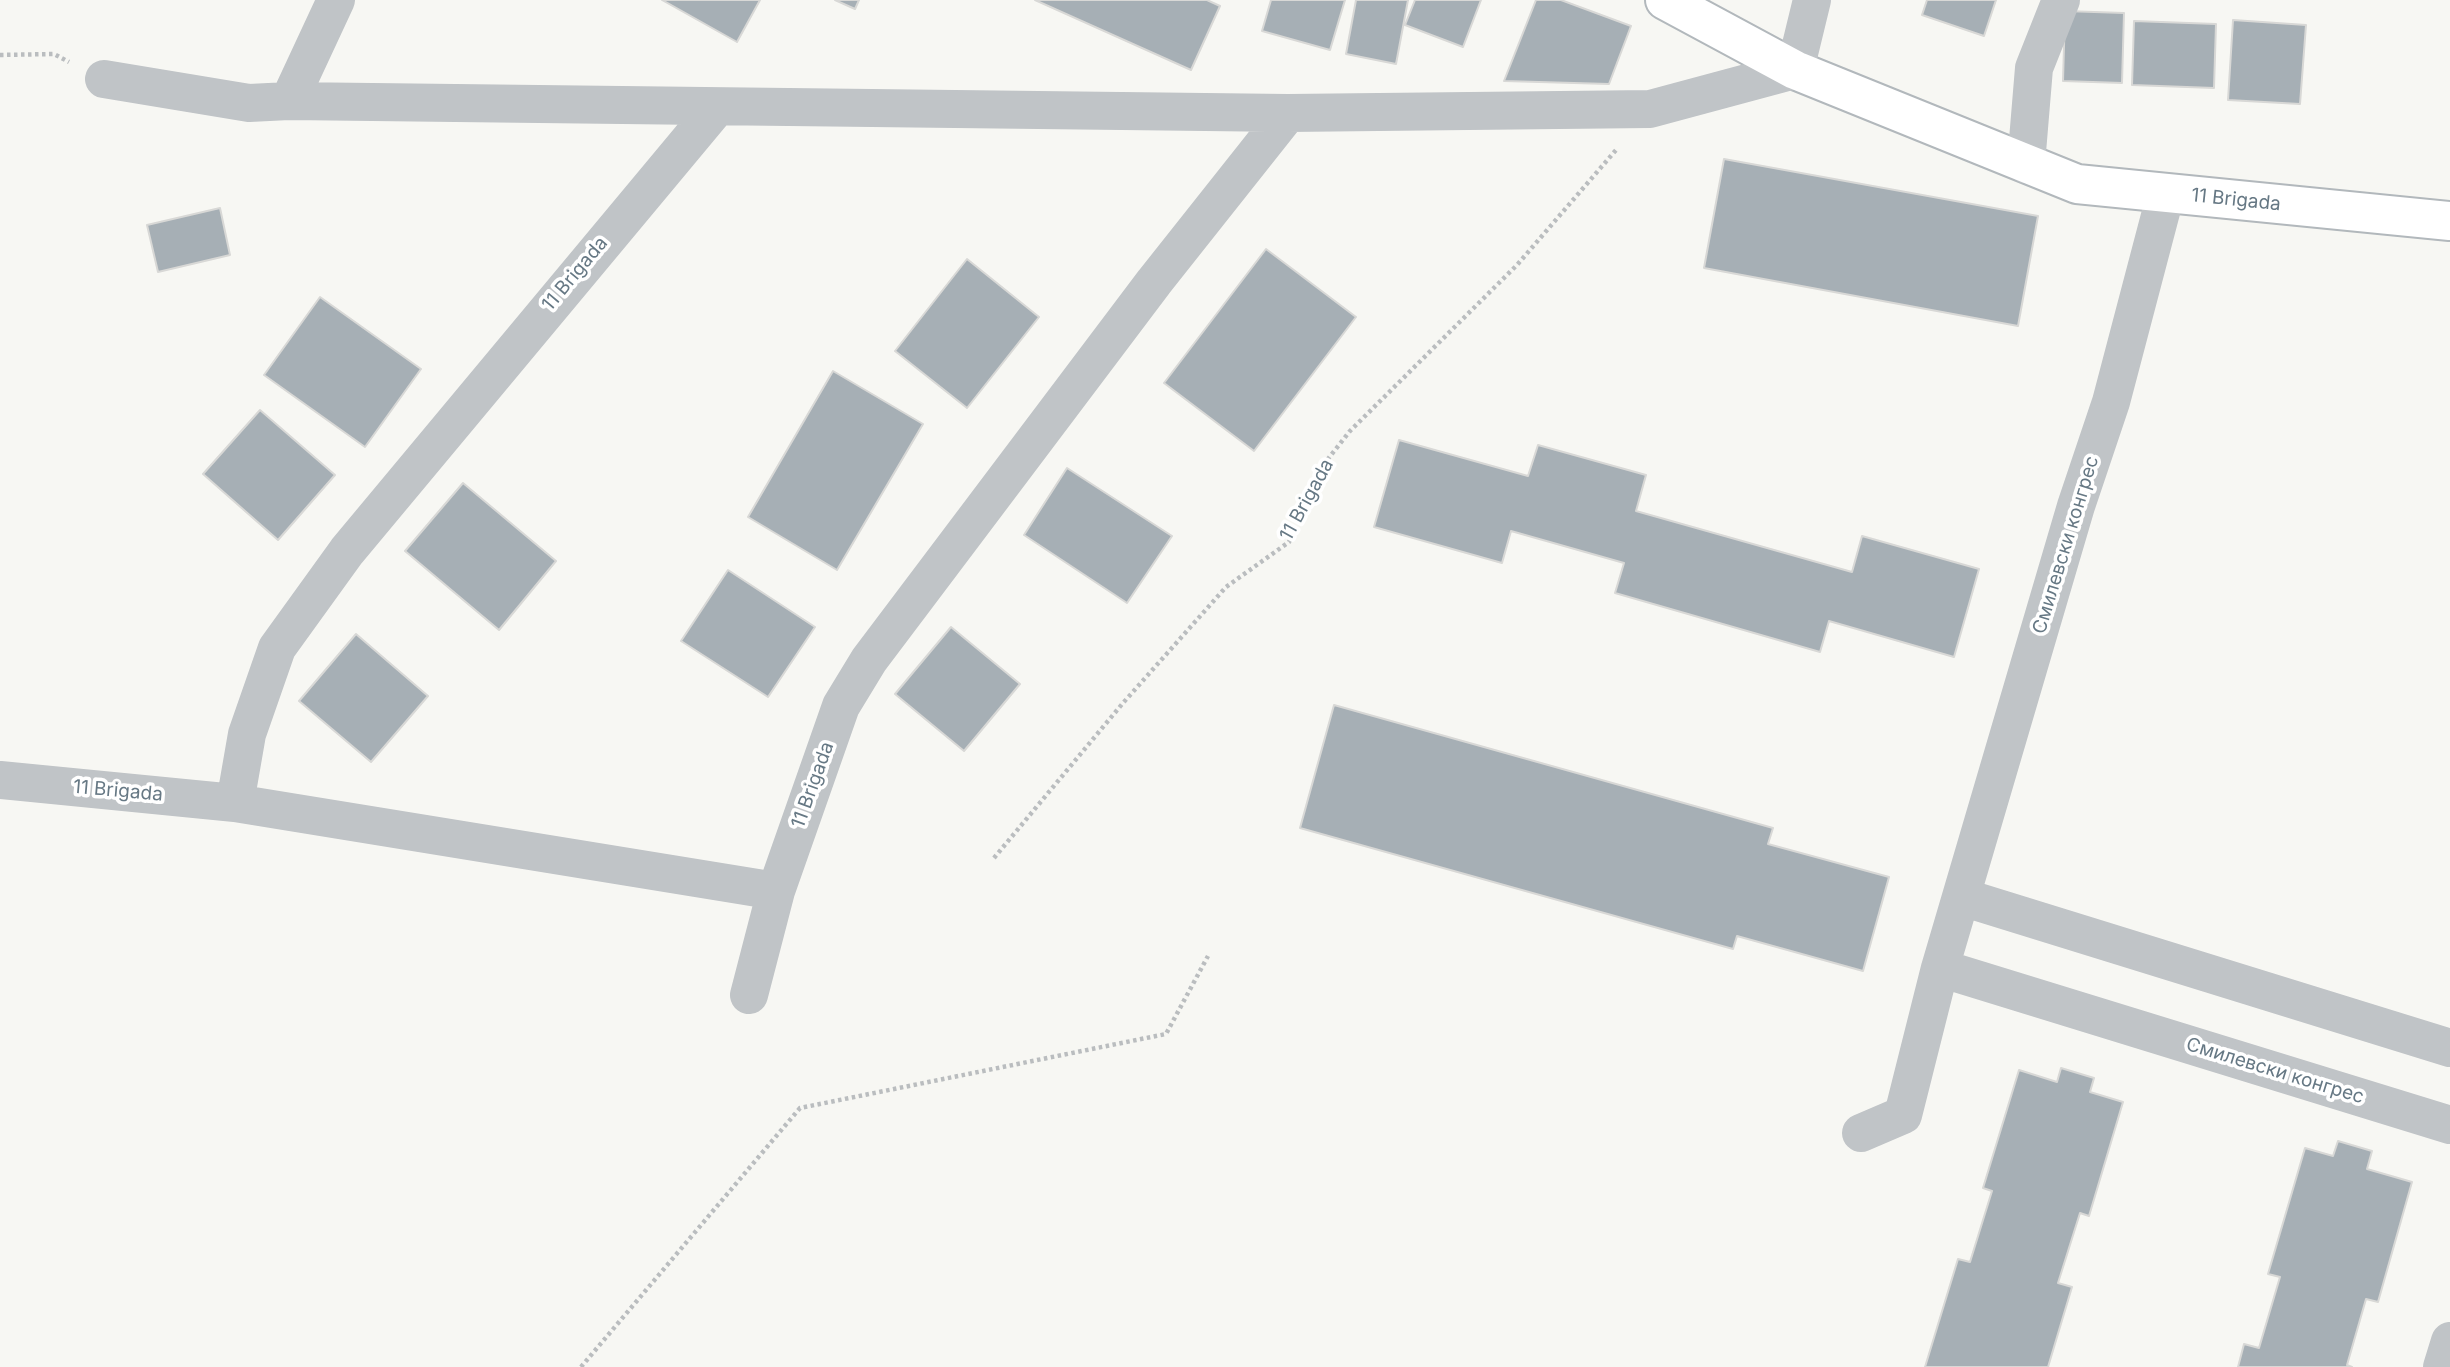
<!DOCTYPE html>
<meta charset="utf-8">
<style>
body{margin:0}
canvas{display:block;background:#f7f7f3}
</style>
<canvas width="2450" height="1367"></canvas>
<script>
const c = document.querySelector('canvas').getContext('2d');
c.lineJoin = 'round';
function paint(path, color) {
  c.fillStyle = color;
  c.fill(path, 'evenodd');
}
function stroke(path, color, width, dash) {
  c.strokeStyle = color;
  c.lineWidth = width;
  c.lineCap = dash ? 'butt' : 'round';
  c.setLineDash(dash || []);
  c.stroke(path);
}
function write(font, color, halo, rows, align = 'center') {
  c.font = font + ' Inter,sans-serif';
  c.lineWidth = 7;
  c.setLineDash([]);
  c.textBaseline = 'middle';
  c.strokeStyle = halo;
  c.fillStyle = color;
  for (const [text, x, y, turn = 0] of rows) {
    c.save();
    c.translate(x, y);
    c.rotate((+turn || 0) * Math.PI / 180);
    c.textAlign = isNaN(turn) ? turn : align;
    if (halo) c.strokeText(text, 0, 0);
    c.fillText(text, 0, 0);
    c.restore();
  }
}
const building = new Path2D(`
 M662,0H760L737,42Z
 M835,0H859L855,9Z
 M1035,0H1207L1220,6L1191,70Z
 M1271,0H1345L1330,50L1262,31Z
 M1356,0H1408L1396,64L1346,54Z
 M1415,0H1481L1463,47L1405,25Z
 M1536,0H1561L1631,26L1609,84L1504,81Z
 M1927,0H1996L1984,36L1922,15Z
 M2065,11L2124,13L2122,83L2063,81Z
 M2233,20L2306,25L2300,104L2228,100Z
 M2134,21L2216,24L2214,88L2132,85Z
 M1724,159L2038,216L2018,326L1704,268Z
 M220,208L230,255L158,272L147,225Z
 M1266,249L1356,317L1254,451L1164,383Z
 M967,259L1039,317L967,408L895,351Z
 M320,297L421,369L365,447L264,375Z
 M833,371L923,424L837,570L748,517Z
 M260,410L335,475L278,540L203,474Z
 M1399,440L1528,476L1538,445L1646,475L1636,511L1852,572L1862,536L1979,569L1954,657L1829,621L1820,652L1615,593L1624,563L1511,531L1502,563L1374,527Z
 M1067,468L1172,536L1127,603L1024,535Z
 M463,483L556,561L499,630L405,551Z
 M728,570L815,627L768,697L681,641Z
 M951,627L1020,684L964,751L895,694Z
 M356,634L428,696L371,762L299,701Z
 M1334,705L1773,828L1768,844L1889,877L1863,971L1737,936L1733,949L1300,828Z
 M2061,1068L2094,1078L2090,1092L2123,1102L2089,1216L2080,1213L2058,1283L2072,1287L2048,1367H1925L1958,1259L1970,1262L1992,1191L1983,1188L2019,1070L2057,1082Z
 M2338,1141L2372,1151L2367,1169L2412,1182L2378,1302L2366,1299L2347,1365L2352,1367H2238L2244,1344L2259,1348L2280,1277L2268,1274L2305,1148L2333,1156Z`);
const path = new Path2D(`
 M0,55L54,54L69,62
 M994,858L1123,703L1226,587L1289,542L1328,459L1350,431L1517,265L1616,150
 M581,1367L800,1108L1166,1034L1208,956`);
const street = new Path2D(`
 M104,79L249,103L289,101L1288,113L1650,109L1795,70L1812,0
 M289,101L336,0
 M2026,164L2034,68L2061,0
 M0,780L235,803L776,891
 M235,803L247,734L277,648L347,551L717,107
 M1962,897L2450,1048
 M1940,968L2450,1125
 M749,995L776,891L841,706L869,660L1154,282L1288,113
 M1861,1133L1903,1115L1940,968L2076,506L2111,402L2166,193
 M2442,1367L2450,1341`);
const secondary = new Path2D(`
 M1665,0L1795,70L2077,184L2450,221`);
const streetNames = [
 ["11 Brigada",2236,200,6],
 ["11 Brigada",575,274,-50],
 ["11 Brigada",1307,500,-61],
 ["Смилевски конгрес",2066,545,-73],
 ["11 Brigada",813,785,-70],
 ["11 Brigada",118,791,5],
 ["Смилевски конгрес",2275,1071,17]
];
paint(building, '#a6afb5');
stroke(building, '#d8d8d6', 2);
stroke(secondary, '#b2b8bc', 42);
stroke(path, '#babdbf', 4.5, [3.5, 3.5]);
stroke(street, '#c0c4c7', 38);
stroke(secondary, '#fff', 38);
write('19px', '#667884', '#fff', streetNames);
</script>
